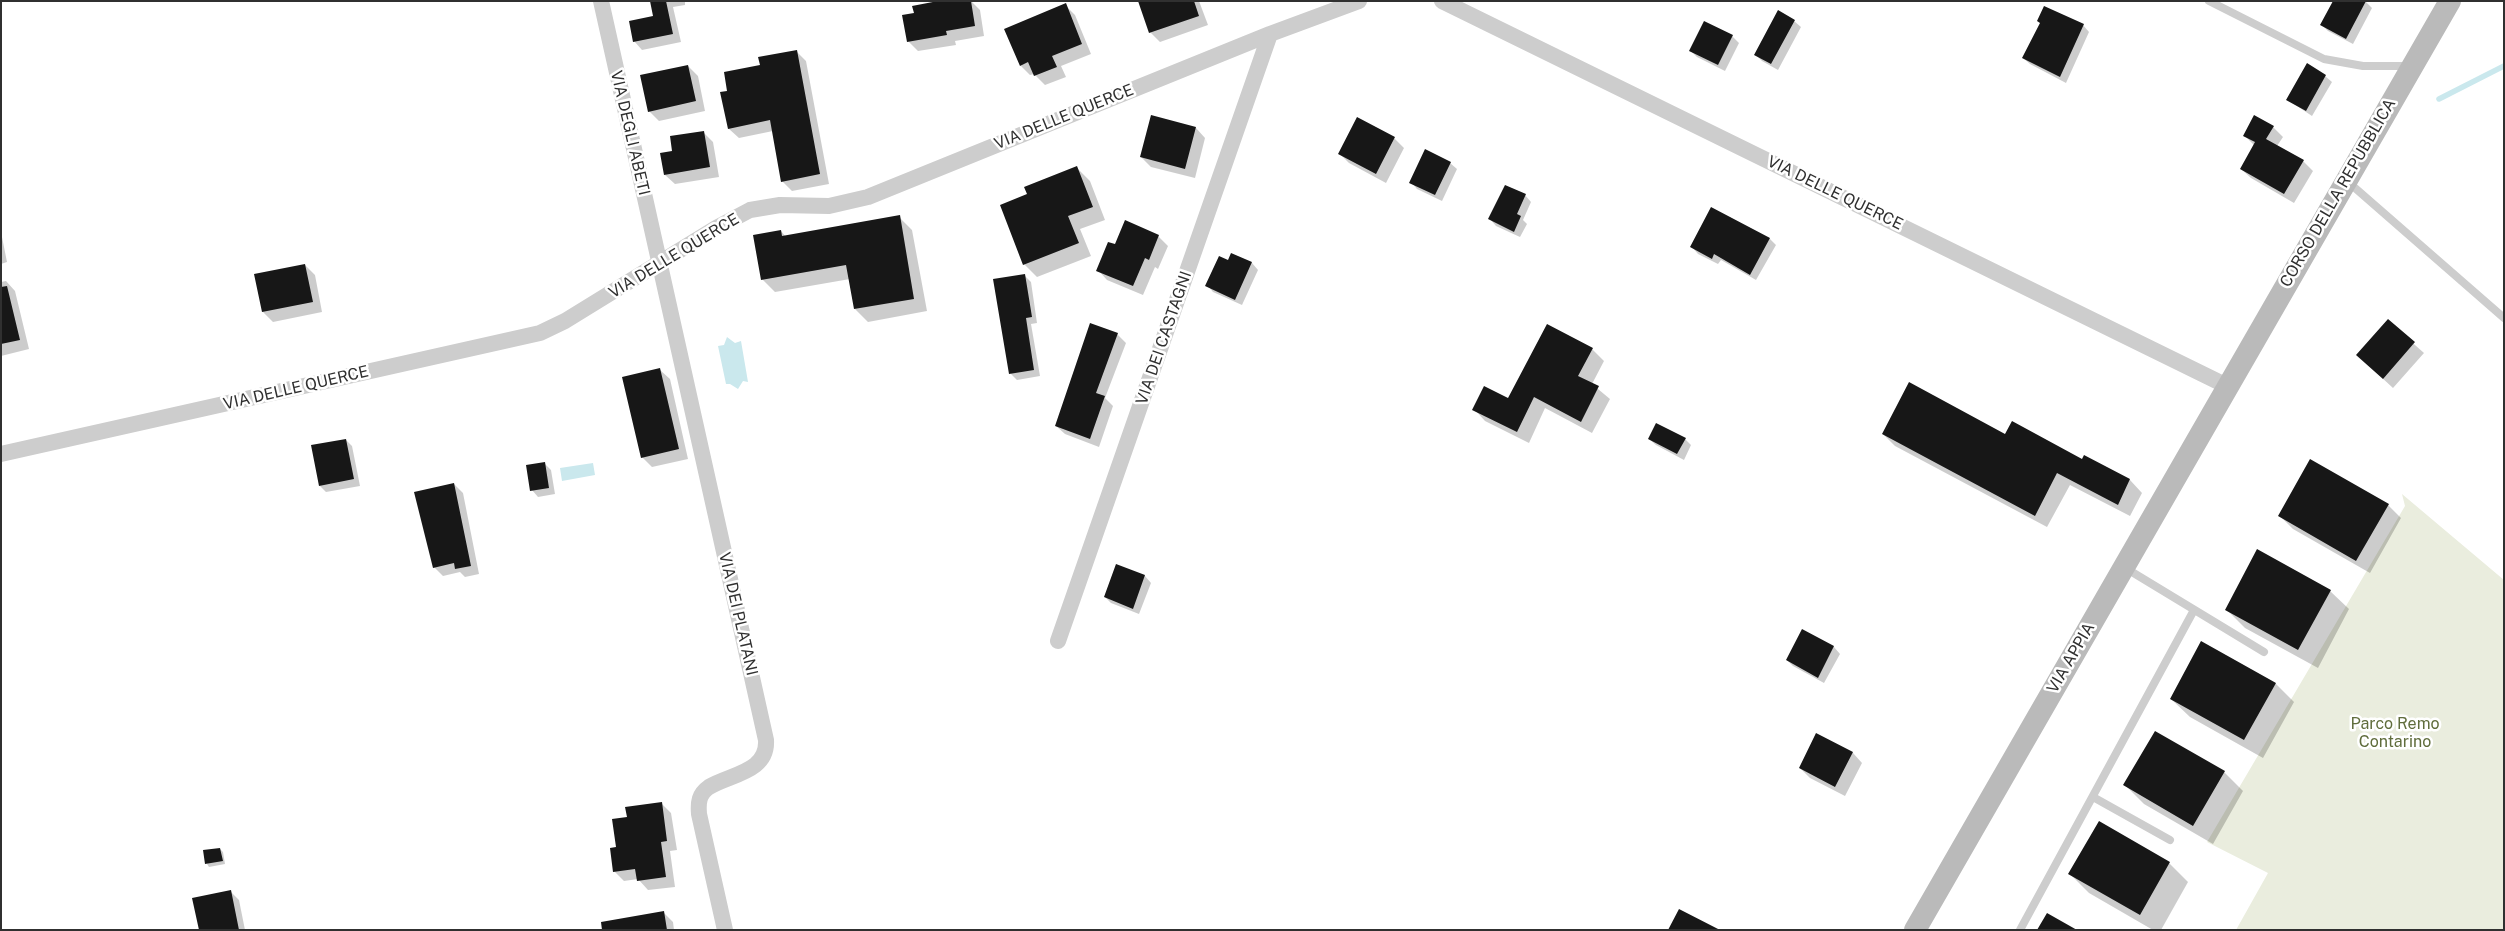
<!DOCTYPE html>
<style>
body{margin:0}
#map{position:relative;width:2505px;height:931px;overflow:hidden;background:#fff;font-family:"Public Sans",sans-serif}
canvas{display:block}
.frame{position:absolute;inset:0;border:2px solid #303030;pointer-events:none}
</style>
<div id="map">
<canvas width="2505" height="931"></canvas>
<div class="frame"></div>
</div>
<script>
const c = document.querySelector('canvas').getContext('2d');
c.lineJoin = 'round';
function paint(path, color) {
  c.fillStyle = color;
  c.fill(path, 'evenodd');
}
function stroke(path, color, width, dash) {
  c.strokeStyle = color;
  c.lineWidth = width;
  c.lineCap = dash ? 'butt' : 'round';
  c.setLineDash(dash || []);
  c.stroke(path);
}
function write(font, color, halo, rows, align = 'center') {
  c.font = font + ' "Public Sans",sans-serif';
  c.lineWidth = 5;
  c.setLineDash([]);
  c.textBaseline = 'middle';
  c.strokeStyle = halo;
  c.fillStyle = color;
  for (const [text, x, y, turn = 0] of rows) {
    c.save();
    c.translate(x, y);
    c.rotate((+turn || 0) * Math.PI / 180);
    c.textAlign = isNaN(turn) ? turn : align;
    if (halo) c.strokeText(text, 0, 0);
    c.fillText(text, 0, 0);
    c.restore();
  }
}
const green = new Path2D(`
 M2402,494L2504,580V930H2236L2268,873L2207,842L2405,506Z`);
const water = new Path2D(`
 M727,337L735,343L741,341L748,382L743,381L738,389L730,384H726L718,346L724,345Z
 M593,463L595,475L562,481L560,468Z`);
const shadow = new Path2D(`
 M651,1H685V5L673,7L681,42L642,50L634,41L655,17Z
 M937,1H971L980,10L984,36L955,41L956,45L918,51L908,41L915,14Z
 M1140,1H1199L1208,25L1160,42L1150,32Z
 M2365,1L2372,8L2353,44L2328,31L2322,25Z
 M1065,5L1075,15L1091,54L1061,66L1066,77L1045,85L1034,74L1030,75L1021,66Z
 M1794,21L1801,27L1778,70L1762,61L1756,55Z
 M2083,25L2089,32L2066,83L2030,64L2023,58Z
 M1732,36L1739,43L1725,71L1697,57L1690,50Z
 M796,51L806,61L829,184L792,191L782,181L773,131L739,138L729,129V92L761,66Z
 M688,66L698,76L705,111L659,121L649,111Z
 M2325,76L2332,82L2312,116L2288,100Z
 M2273,127L2283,137L2277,146L2303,161L2313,171L2294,203L2251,178L2241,169L2254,145L2245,136Z
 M1196,128L1205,138L1195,178L1151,167L1141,157Z
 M703,132L713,142L719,177L675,184L665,175Z
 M1394,138L1404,148L1386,183L1349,163L1339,153Z
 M1450,163L1457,169L1442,201L1417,189L1411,182Z
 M1077,168L1090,181L1105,220L1080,229L1091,256L1037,277L1024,264L1029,195Z
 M1525,195L1531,202L1523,220L1527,224L1520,237L1496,226L1490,219Z
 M1712,208L1770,239L1776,245L1756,280L1721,260L1718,264L1698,254L1692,247Z
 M899,217L912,230L927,311L868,322L855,309L850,279L775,292L762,279L781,231L786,237Z
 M1,232L7,262L1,264Z
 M1158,236L1168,246L1158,269L1155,267L1143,295L1107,280L1098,270L1116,246Z
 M1232,254L1252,263L1258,270L1242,305L1213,292L1207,285L1229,262Z
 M305,265L315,275L322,312L273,322L263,312L256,275Z
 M1025,276L1031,282L1037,323L1031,324L1040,376L1017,380L1011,374Z
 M6,281L15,291L29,349L1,356V282Z
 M2388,321L2424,353L2393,388L2368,365Z
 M1091,324L1117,334L1126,343L1105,398L1113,406L1099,447L1065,434L1056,426Z
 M1592,349L1604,361L1592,384L1610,399L1592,433L1545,408L1529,443L1485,421L1474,409L1509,399Z
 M660,370L670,379L688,459L652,467L642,457Z
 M1883,434L2005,436L2083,461L2085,457L2130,480L2142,493L2130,516L2070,485L2047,527L1895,446Z
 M1649,439H1685L1691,445L1684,460L1656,445Z
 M346,440L352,446L360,486L326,492L320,486Z
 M544,463L551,470L555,494L538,497L532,490Z
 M454,484L463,493L479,574L465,577L460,572L443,576L434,567Z
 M2388,505L2401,518L2370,573L2293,529L2280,516Z
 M1117,565L1145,576L1151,583L1139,614L1111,603L1105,597Z
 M2330,591L2349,609L2318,668L2245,628L2226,609Z
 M1803,631L1834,647L1840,654L1824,683L1793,666L1787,660Z
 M2276,684L2294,702L2263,758L2190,717L2171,699Z
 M1817,735L1853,753L1862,763L1845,796L1810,778L1800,768Z
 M2224,772L2243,791L2213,844L2144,804L2125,785Z
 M661,803L671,813L677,850L670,851L675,887L648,890L638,879L624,881L614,871L618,848L628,818Z
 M220,849L223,852L225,864L209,867L207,864Z
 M2169,863L2188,882L2161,930H2153L2089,893L2070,874Z
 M230,891L239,900L245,930H201Z
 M663,912L673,922L674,930H617Z`);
const stream = new Path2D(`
 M2439,99L2504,66`);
const building = new Path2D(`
 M650,1H666L673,34L633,42L629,21L653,16Z
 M938,1H971L975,26L946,31L947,35L907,42L902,15L914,13L912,6Z
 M1138,1H1194L1199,16L1149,33Z
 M2333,1H2366L2346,39L2320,25Z
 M1066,3L1082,44L1052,56L1057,67L1034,76L1028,62L1020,66L1004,29Z
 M2044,6L2084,24L2060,77L2022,58L2040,23L2037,21Z
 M1778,10L1795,20L1771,64L1754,55Z
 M1704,21L1733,35L1718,65L1689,51Z
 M797,50L820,174L781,182L770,120L728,129L720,92L727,91L724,72L760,65L758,57Z
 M2307,63L2326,75L2306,111L2286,100Z
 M688,65L696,101L648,112L640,75Z
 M1151,115L1196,127L1185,169L1140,157Z
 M2254,115L2274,126L2266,139L2304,160L2284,194L2240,169L2255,142L2243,136Z
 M1357,117L1395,137L1376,174L1338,154Z
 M704,131L710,167L664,175L660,153L672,151L670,136Z
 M1425,149L1451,162L1435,195L1409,183Z
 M1077,166L1093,207L1068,216L1079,243L1023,265L1000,205L1027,194L1024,187Z
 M1505,185L1526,194L1517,214L1521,216L1514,232L1488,219Z
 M1711,207L1770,238L1750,275L1714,254L1712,259L1690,247Z
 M900,215L914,299L854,309L846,265L761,280L753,235L781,230L782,236Z
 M1125,220L1159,235L1149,260L1145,258L1133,286L1096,271L1108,242L1115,244Z
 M1231,253L1252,262L1235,300L1205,286L1219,256L1228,260Z
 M305,264L313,302L262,312L254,274Z
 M1025,274L1032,317L1026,318L1034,370L1009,374L993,279Z
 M7,286L20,340L1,344V287Z
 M2388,319L2415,342L2383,379L2356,355Z
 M1090,323L1118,333L1096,393L1105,396L1090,439L1055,426Z
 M1547,324L1593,348L1578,376L1599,386L1581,422L1534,397L1517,432L1472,410L1484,386L1508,398Z
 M660,368L679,449L641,458L622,377Z
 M1909,382L2005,434L2012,421L2082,459L2084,455L2130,479L2118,505L2057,473L2035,516L1882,434Z
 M1656,423L1686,438L1677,454L1648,439Z
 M346,439L354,479L319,486L311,445Z
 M2310,459L2389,504L2356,561L2278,516Z
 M545,462L549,488L530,491L526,465Z
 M454,483L471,566L455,569L454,563L433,568L414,492Z
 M2257,549L2331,590L2298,650L2225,610Z
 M1116,564L1145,575L1133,609L1104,597Z
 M1802,629L1834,646L1818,678L1786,660Z
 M2201,641L2276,683L2244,740L2170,699Z
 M2155,731L2225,771L2193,826L2123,785Z
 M1816,733L1853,752L1835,787L1799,768Z
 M662,802L667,841L661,842L666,877L637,881L635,869L613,872L610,848L616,847L612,819L627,817L625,807Z
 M2099,821L2170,862L2140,915L2068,874Z
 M220,848L223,861L205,864L203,850Z
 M231,890L239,930H199L192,898Z
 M1679,909L1720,930H1668Z
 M664,911L667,930H602L601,922Z
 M2047,913L2077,930H2037Z`);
const lane = new Path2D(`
 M2209,1L2324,59L2363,66H2410
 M2347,181L2504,318
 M2127,569L2264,652
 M2093,797L2170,840
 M2020,930L2194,610`);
const street = new Path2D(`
 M601,1L766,740C768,772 731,774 709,787C699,794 698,802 699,814L725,930
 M1442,1L2227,386
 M1,454L540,333L565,321L716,228L750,210L780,205L829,206L868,197L1270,34L1359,1
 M1058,641L1270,34`);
const secondary = new Path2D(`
 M1915,930L2450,1`);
const streetNames = [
 ["VIA DELLE QUERCE",1064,117,-22],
 ["VIA DEGLI ABETI",630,133,77],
 ["VIA DELLE QUERCE",1835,193,26],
 ["CORSO DELLA REPUBBLICA",2338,193,-60],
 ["VIA DELLE QUERCE",674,256,-31],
 ["VIA DEI CASTAGNI",1164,338,-71],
 ["VIA DELLE QUERCE",296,388,-13],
 ["VIA DEI PLATANI",738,614,77],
 ["VIA APPIA",2071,658,-60]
];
const parkNames = [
 ["Parco Remo",2395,724],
 ["Contarino",2395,742]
];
paint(green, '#eaedde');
paint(water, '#cae8ed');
paint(shadow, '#0003');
stroke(stream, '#cae8ed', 5.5);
paint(building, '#171717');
stroke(lane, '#cdcdcd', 8);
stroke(street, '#cdcdcd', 16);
stroke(secondary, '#bababa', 22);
write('16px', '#303030', '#fff', streetNames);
write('16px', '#606d3c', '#fff', parkNames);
</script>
